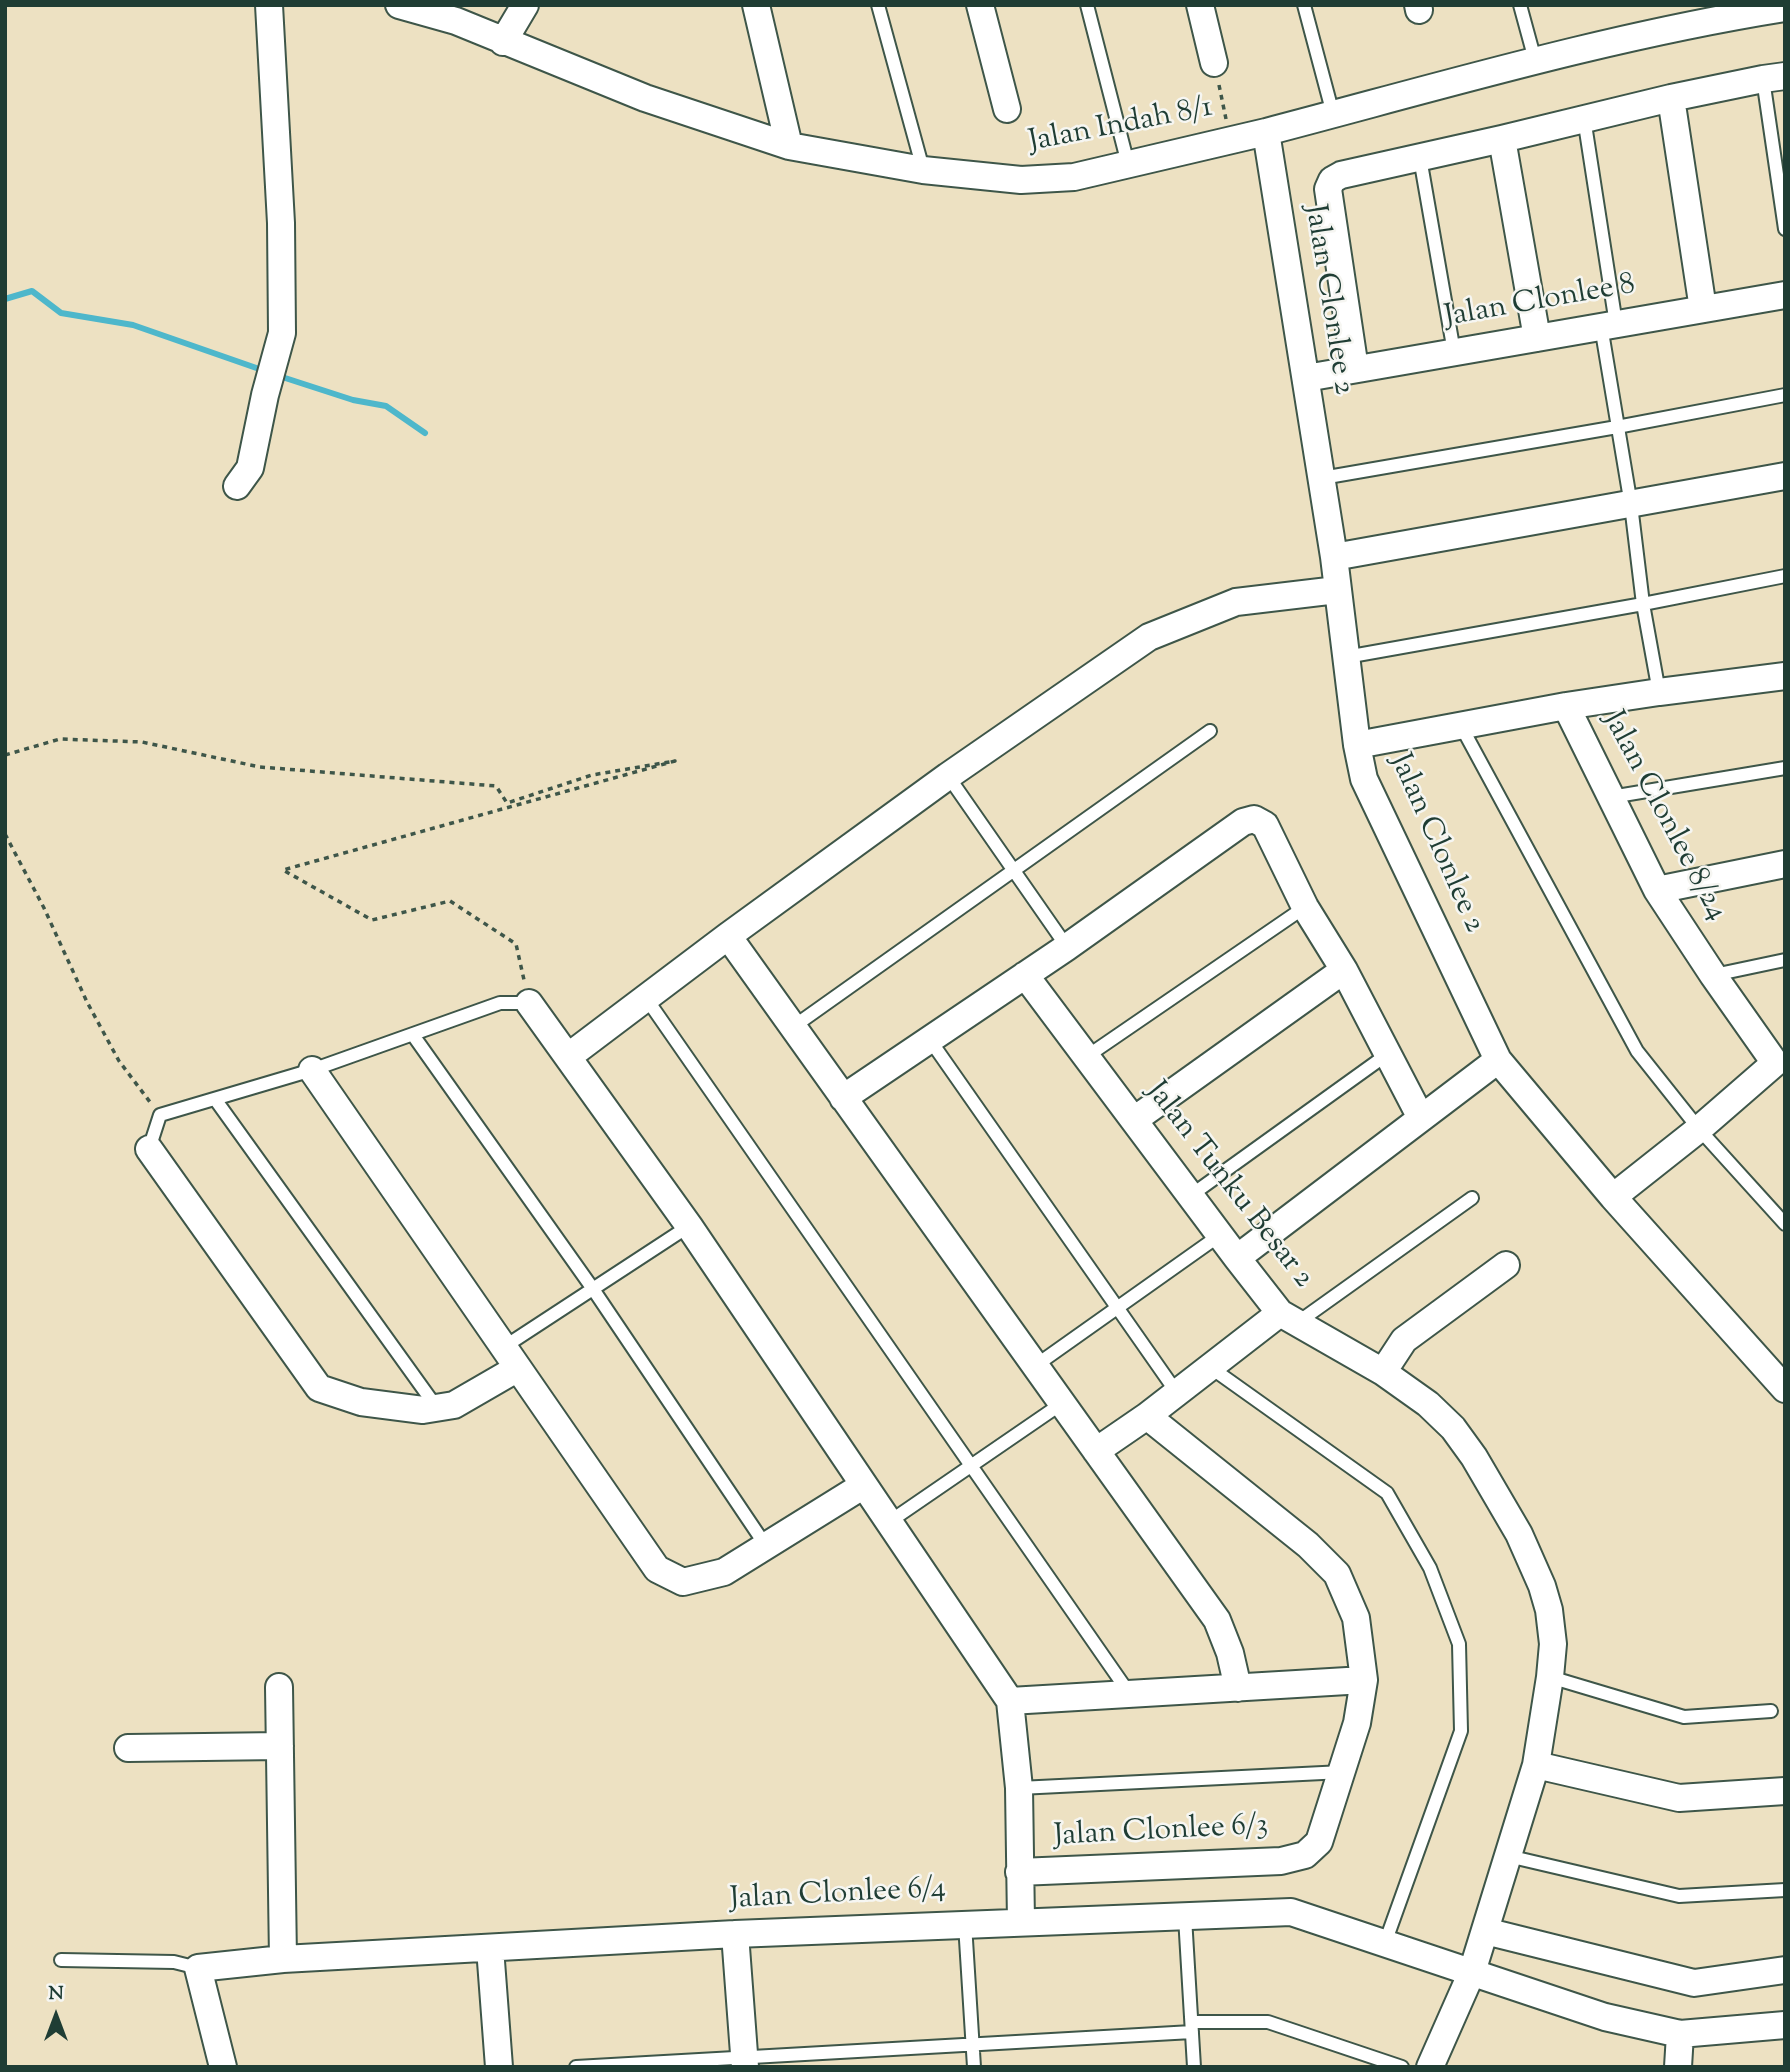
<!DOCTYPE html>
<style>
body{margin:0}
#map{position:relative;width:1790px;height:2072px;overflow:hidden;background:#ede1c2;font-family:"Sorts Mill Goudy",serif}
canvas{display:block}
.frame{position:absolute;inset:0;border:7px solid #1f3d34;pointer-events:none}
.north{position:absolute;left:21px;top:1981px;width:70px;height:70px;-webkit-text-stroke:5px #f6f6f2;paint-order:stroke;rotate:0deg;font-size:19px;font-weight:700;line-height:28px;text-align:center;color:#1f3d34}
.north::after{content:'';display:block;margin:auto;width:24px;height:32px;background:#1f3d34;clip-path:polygon(50% 0,100% 100%,50% 72%,0 100%)}
</style>
<div id="map">
<canvas width="1790" height="2072"></canvas>
<div class="frame"></div>
<div class="north">N</div>
</div>
<script>
const c = document.querySelector('canvas').getContext('2d');
c.lineJoin = 'round';
function stroke(path, color, width, dash) {
  c.strokeStyle = color;
  c.lineWidth = width;
  c.lineCap = dash ? 'butt' : 'round';
  c.setLineDash(dash || []);
  c.stroke(path);
}
function write(font, color, halo, rows, align = 'center') {
  c.font = font + ' "Sorts Mill Goudy",serif';
  c.lineWidth = 5;
  c.setLineDash([]);
  c.textBaseline = 'middle';
  c.strokeStyle = halo;
  c.fillStyle = color;
  for (const [text, x, y, turn = 0] of rows) {
    c.save();
    c.translate(x, y);
    c.rotate((+turn || 0) * Math.PI / 180);
    c.textAlign = isNaN(turn) ? turn : align;
    if (halo) c.strokeText(text, 0, 0);
    c.fillText(text, 0, 0);
    c.restore();
  }
}
const stream = new Path2D(`
 M5,299L32,291L61,313L133,325L265,371
 M279,376L353,400L386,406L425,433`);
const path = new Path2D(`
 M1219,85L1226,119
 M5,755L60,739L142,742L260,767L496,786L507,803L592,775L675,761L283,870L372,920L450,901L516,944L524,980
 M5,834L44,908L87,1002L119,1061L150,1102`);
const service = new Path2D(`
 M878,5L923,169
 M1087,5L1128,164
 M1304,5L1333,114
 M1520,5L1535,60
 M1763,79L1785,229
 M1584,118L1616,324
 M1420,158L1454,352
 M1601,326L1631,505L1643,604L1659,692
 M1322,478L1617,427L1785,395
 M1346,657L1643,604L1785,576
 M1461,726L1637,1051L1699,1129L1785,1224
 M948,776L1067,947
 M1611,797L1785,768
 M1714,975L1785,960
 M646,998L1129,1693
 M793,1027L1210,731
 M413,1035L593,1289L766,1546
 M930,1040L1177,1393
 M1086,1057L1305,907
 M215,1099L437,1408
 M149,1149L160,1115L312,1070L500,1003H529
 M1190,1196L1389,1053
 M1297,1323L1472,1198
 M504,1347L689,1226
 M1035,1366L1220,1235
 M1210,1367L1387,1493L1430,1568L1459,1644L1461,1731L1385,1943
 M889,1522L1061,1404
 M1550,1677L1684,1717L1771,1711
 M1019,1788L1343,1772
 M1508,1856L1679,1896L1785,1890
 M1185,1917L1194,2067
 M965,1924L974,2067
 M61,1960L174,1962L198,1968
 M1192,2022H1268L1402,2067
 M576,2067L1192,2032`);
const minor = new Path2D(`
 M399,5L456,21L645,98L789,146L923,170L1021,180L1074,177L1266,132C1438,87 1609,36 1785,8
 M756,5L789,146
 M980,5L1007,109
 M1200,5L1214,63
 M1418,5L1419,10
 M503,42L525,5
 M1671,98L1703,309
 M1266,132L1334,557L1357,745L1364,779L1498,1060L1613,1197L1785,1389
 M1502,139L1537,338
 M1355,369L1328,189L1332,180L1341,175L1502,139L1671,98L1763,79L1785,76
 M1306,378L1785,295
 M237,486L250,468L265,395L282,333L281,223L269,5
 M1334,557L1785,476
 M1566,706L1657,890L1713,975L1775,1063L1699,1129L1613,1197
 M1357,745L1566,706L1659,692L1785,676
 M1657,890L1785,864
 M728,936L1217,1620L1230,1653L1238,1688
 M1025,975L1237,1258L1280,1313L1383,1372L1428,1404L1453,1428L1474,1457L1519,1534L1542,1586L1549,1610L1553,1644L1550,1677L1536,1765L1472,1972L1430,2067
 M529,1003L689,1226L1010,1701L1019,1788L1021,1922
 M569,1056L728,936L948,776L1149,637L1236,602L1337,590
 M312,1070L657,1569L683,1582L724,1572L864,1485
 M843,1098L1067,947L1243,822L1254,819L1265,825L1305,907L1344,970L1421,1118
 M1134,1120L1344,970
 M149,1149L319,1388L361,1402L423,1410L454,1405L518,1368
 M1237,1258L1498,1060
 M1383,1372L1404,1340L1506,1265
 M1147,1416L1280,1313
 M1096,1451L1147,1416L1308,1545L1337,1574L1356,1618L1364,1680
 M279,1687L283,1959
 M1010,1701L1364,1680L1357,1723L1319,1842L1305,1855L1281,1861L1019,1872
 M128,1748L280,1746
 M1536,1765L1679,1798L1785,1791
 M1485,1931L1694,1983L1785,1970
 M735,1934L745,2067
 M490,1948L499,2067
 M223,2067L198,1968L283,1959L735,1934L1291,1912L1605,2017L1680,2034L1785,2025
 M1678,2067L1680,2034`);
const streetNames = [
 ["Jalan Indah 8/1",1121,127,-11],
 ["Jalan Clonlee 2",1327,300,81],
 ["Jalan Clonlee 8",1540,303,-10],
 ["Jalan Clonlee 8/24",1663,817,62],
 ["Jalan Clonlee 2",1435,844,66],
 ["Jalan Tunku Besar 2",1228,1186,52],
 ["Jalan Clonlee 6/3",1161,1833,-3],
 ["Jalan Clonlee 6/4",838,1896,-3]
];
stroke(stream, '#4eb7cb', 6);
stroke(service, '#3e5649', 16);
stroke(minor, '#3e5649', 30);
stroke(path, '#3e5649', 3.5, [5, 5]);
stroke(service, '#fff', 12);
stroke(minor, '#fff', 26);
write('30px', '#1f3d34', '#f6f6f2', streetNames);
</script>
